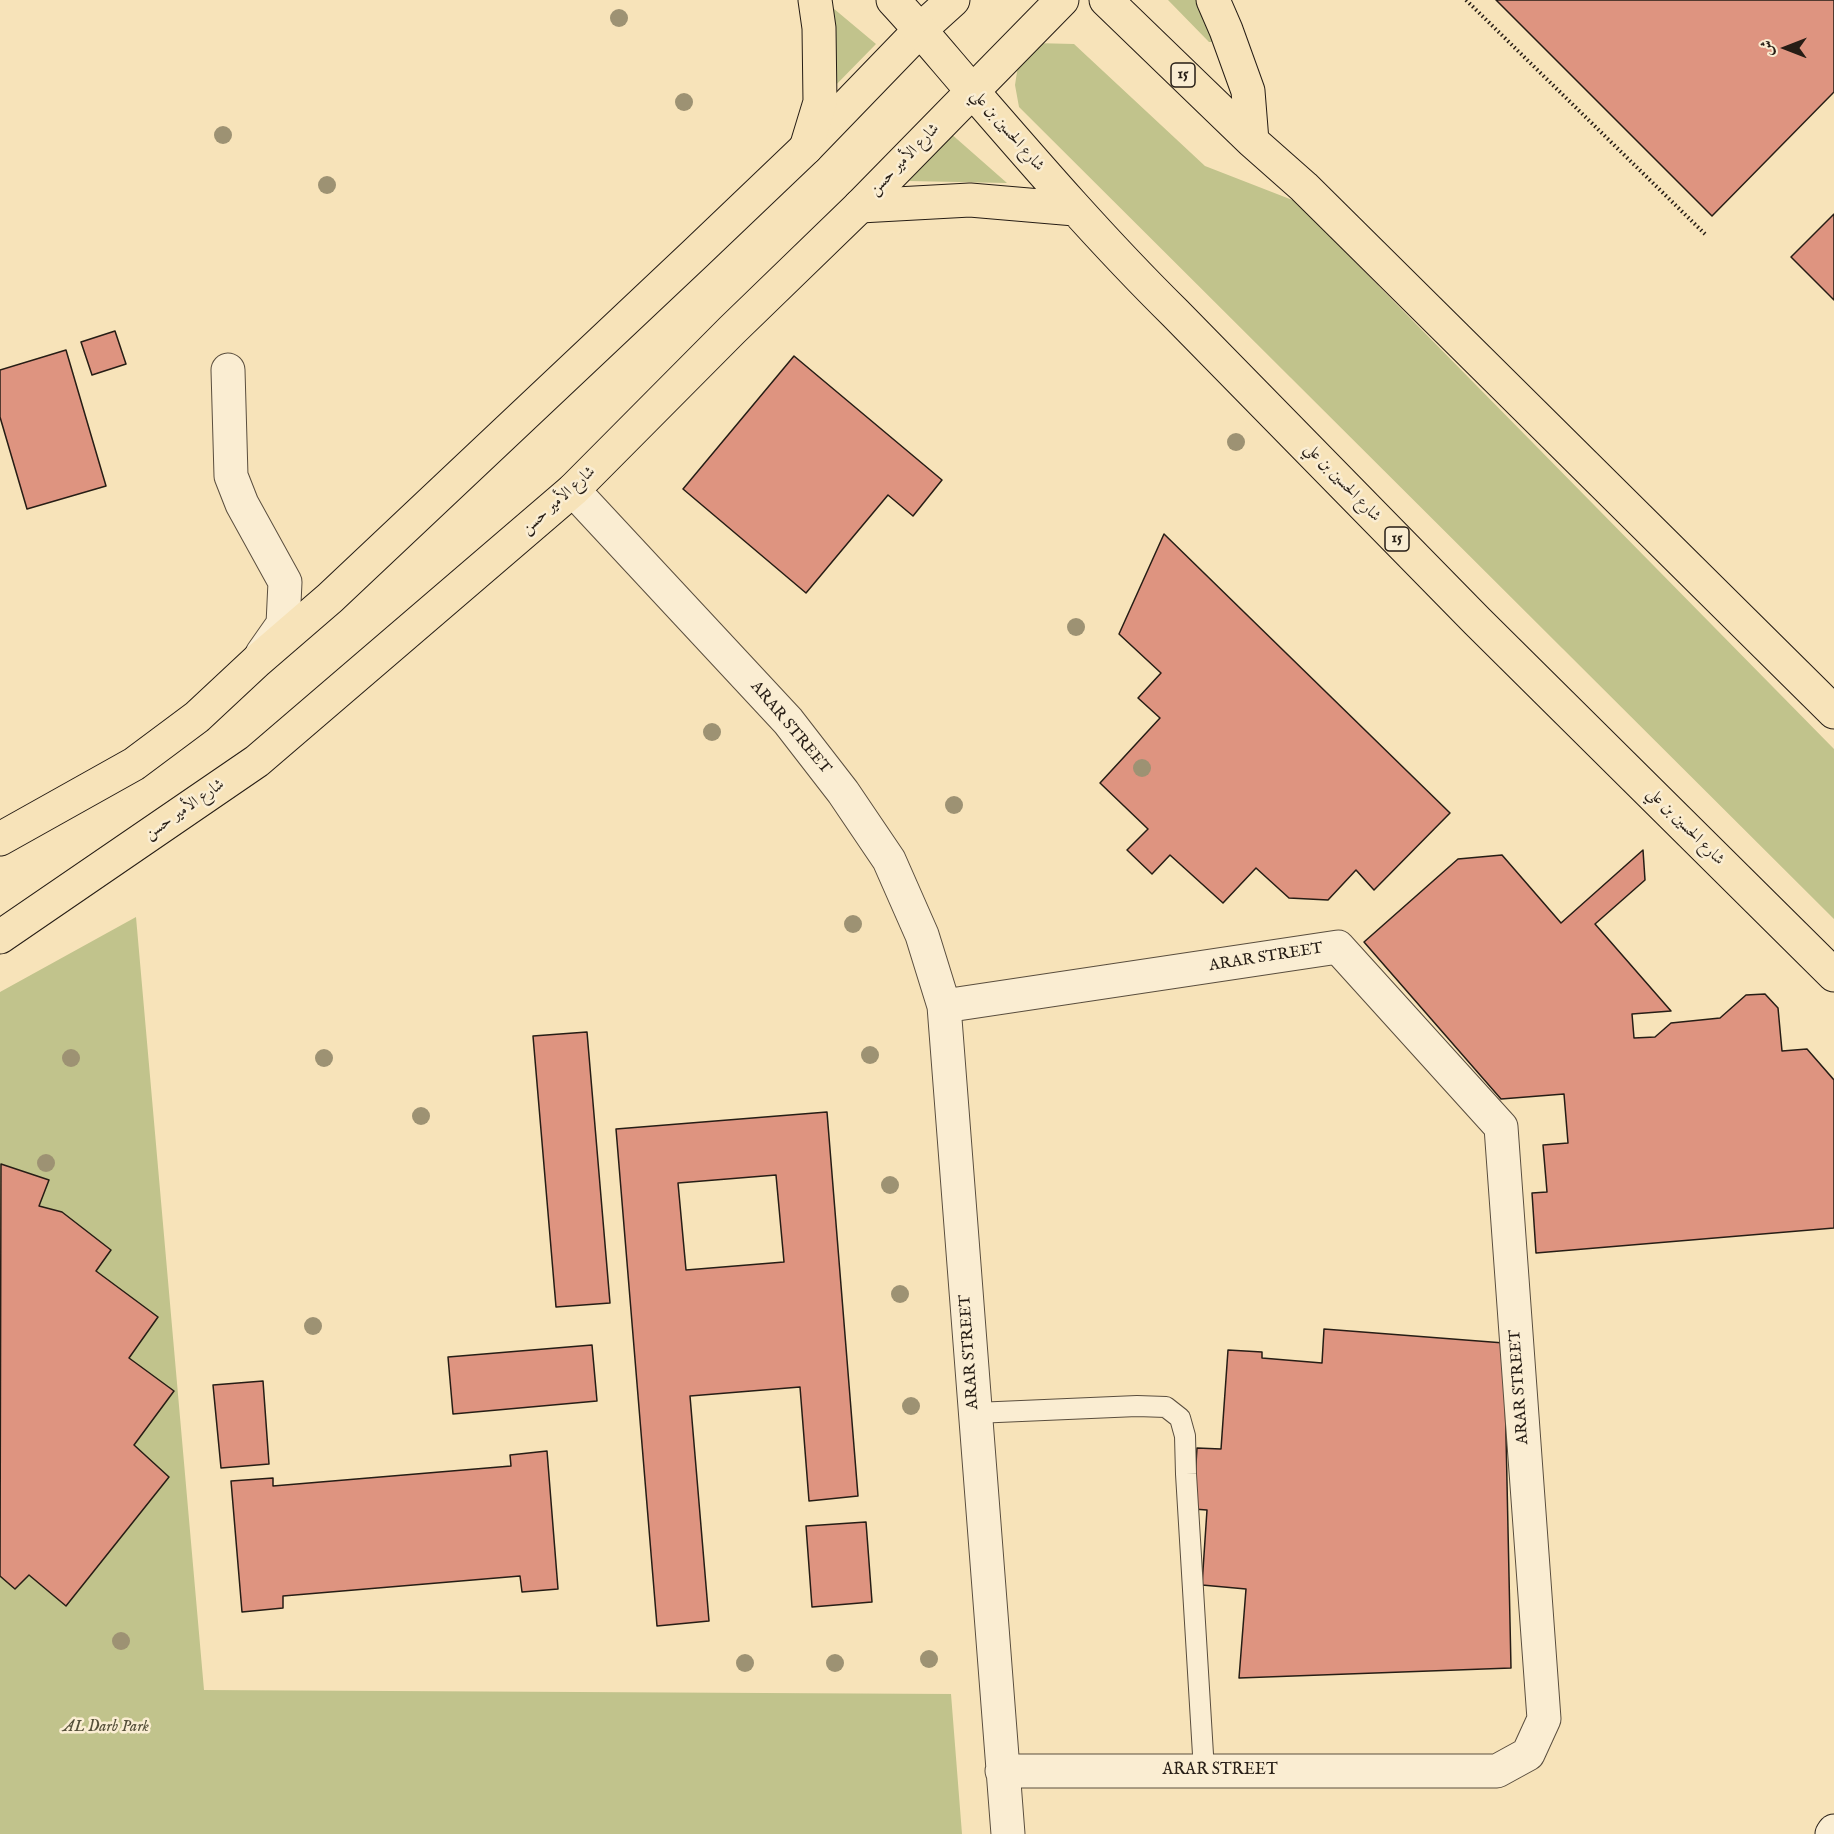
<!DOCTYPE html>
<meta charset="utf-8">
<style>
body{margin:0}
#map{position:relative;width:1834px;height:1834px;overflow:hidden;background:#f7e3b9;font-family:"IM FELL English",Amiri,serif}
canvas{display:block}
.north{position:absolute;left:1756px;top:18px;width:60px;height:60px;-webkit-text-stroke:4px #faedd2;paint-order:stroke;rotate:270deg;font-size:16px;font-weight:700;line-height:24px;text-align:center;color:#261d15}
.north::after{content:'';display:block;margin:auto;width:21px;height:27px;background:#261d15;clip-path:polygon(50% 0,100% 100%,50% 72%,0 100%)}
</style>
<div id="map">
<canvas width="1834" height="1834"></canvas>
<div class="north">ش</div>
</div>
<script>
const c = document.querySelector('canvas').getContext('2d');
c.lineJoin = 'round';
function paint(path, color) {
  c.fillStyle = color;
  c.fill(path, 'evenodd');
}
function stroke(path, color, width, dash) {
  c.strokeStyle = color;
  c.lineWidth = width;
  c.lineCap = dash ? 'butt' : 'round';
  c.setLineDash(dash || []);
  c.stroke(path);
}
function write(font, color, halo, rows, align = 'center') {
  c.font = font + ' "IM FELL English",Amiri,serif';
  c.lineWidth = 5;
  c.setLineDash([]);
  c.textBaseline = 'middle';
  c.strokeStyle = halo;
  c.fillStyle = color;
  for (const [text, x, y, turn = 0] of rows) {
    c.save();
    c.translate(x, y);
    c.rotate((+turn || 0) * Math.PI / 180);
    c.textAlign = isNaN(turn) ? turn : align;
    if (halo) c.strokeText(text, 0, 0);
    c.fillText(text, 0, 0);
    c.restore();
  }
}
const green = new Path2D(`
 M1168,0H1206L1219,42H1209Z
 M827,3L876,44L829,92Z
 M1033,43L1074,44L1205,166L1295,201L1834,749V919L1019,107L1015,85L1019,59Z
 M949,132L1007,183L909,181Z
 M136,917L204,1690L951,1694L962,1834H0V992Z`);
const building = new Path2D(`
 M1496,0H1834V92L1712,216Z
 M1834,214V300L1791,257Z
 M115,331L126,364L92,375L81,342Z
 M66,350L106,486L27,509L0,417V370Z
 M794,356L942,480L913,516L888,495L806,593L683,489Z
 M1164,534L1450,813L1374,890L1356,870L1328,900L1289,898L1256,868L1223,903L1170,855L1152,874L1127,850L1148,829L1100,783L1160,718L1138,698L1161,673L1119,634Z
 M1643,850L1645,880L1595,924L1671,1011L1632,1014L1634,1038L1655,1037L1671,1023L1720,1018L1746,995L1765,994L1778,1008L1782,1051L1807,1049L1834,1080V1228L1536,1253L1532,1193L1547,1192L1543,1145L1568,1143L1564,1094L1501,1099L1364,942L1458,859L1502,855L1561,923Z
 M587,1032L610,1303L556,1307L533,1036Z
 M827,1112L858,1496L809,1501L800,1387L690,1396L709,1621L657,1626L616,1129ZM776,1175L784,1262L686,1270L678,1183Z
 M1,1164L49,1180L39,1206L62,1212L111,1250L96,1271L158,1317L129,1358L174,1391L134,1445L169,1477L66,1606L29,1575L15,1589L0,1576Z
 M1324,1329L1504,1343L1511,1668L1239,1678L1246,1589L1202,1585L1207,1510L1193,1509L1197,1448L1221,1449L1228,1350L1262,1352V1358L1322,1363Z
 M592,1345L597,1401L453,1414L448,1357Z
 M263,1381L269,1464L221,1468L213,1385Z
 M547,1451L558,1589L522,1592L520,1576L283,1596V1608L242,1612L231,1481L273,1478V1486L511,1466L510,1455Z
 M866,1522L872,1602L812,1607L806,1526Z`);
const path = new Path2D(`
 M1466,0L1705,234`);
const service = new Path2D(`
 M975,1413L1137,1406L1166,1407L1180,1418L1185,1436L1186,1474L1204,1771`);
const minor = new Path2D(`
 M228,370L231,476L242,504L285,582L283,624L262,654
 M573,490L788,721L843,792L889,860L922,935L944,1006L1008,1834
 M944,1006L1338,947L1501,1127L1544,1719L1528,1754L1497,1771H1002`);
const secondary = new Path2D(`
 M1832,1834L1834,1831`);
const primary = new Path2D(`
 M0,839L134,764L197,717L257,661L330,598L696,253L806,148L921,29L953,0
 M0,937L257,761L573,490L732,330L860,206L1062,0`);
const trunk = new Path2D(`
 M893,0C921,30 947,62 974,93C1039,168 1104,243 1175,313L1477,621L1834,975
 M1106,0L1252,141L1304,187L1834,712
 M1213,0L1226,30L1248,91L1252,141
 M806,148L820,102L819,28L815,0
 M860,206L970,200L1075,209`);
const trees = [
 [619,18],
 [684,102],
 [223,135],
 [327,185],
 [1236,442],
 [1076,627],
 [712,732],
 [1142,768],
 [954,805],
 [853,924],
 [870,1055],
 [71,1058],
 [324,1058],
 [421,1116],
 [46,1163],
 [890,1185],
 [900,1294],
 [313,1326],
 [911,1406],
 [121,1641],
 [929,1659],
 [745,1663],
 [835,1663]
];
const shields = [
 [1183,75,24],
 [1397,539,24]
];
const shieldNames = [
 ["15",1183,75],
 ["15",1397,539]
];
const streetNames = [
 ["شارع الحسين بن علي",1007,131,49],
 ["شارع الأمير حسن",905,160,-46],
 ["شارع الحسين بن علي",1342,483,46],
 ["شارع الأمير حسن",559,501,-42],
 ["ARAR STREET",790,728,50],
 ["شارع الأمير حسن",185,810,-35],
 ["شارع الحسين بن علي",1685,827,45],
 ["ARAR STREET",1266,958,-9],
 ["ARAR STREET",970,1352,-94],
 ["ARAR STREET",1520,1387,-94],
 ["ARAR STREET",1220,1771]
];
const parkNames = [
 ["AL Darb Park",106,1728]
];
paint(green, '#c1c38c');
paint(building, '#de9480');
stroke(building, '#261d15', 1.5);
stroke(service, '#5a4e3e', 22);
stroke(minor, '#5a4e3e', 35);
stroke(secondary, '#261d15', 35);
stroke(primary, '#261d15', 35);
stroke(trunk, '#261d15', 35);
stroke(path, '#261d15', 4, [1.5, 3]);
stroke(service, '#faedd2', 20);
stroke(minor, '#faedd2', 33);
stroke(secondary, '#faedd2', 33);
stroke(primary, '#f7e3b9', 33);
stroke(trunk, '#f7e3b9', 33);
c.fillStyle = '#9d9273';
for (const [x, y] of trees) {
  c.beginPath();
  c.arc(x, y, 9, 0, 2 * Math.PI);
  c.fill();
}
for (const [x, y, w] of shields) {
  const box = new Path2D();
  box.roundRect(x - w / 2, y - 12, w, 24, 4.5);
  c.fillStyle = '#faedd2';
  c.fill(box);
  stroke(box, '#261d15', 1.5);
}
write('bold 15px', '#261d15', null, shieldNames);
write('16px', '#261d15', '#faedd2', streetNames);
write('italic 16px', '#544f39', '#faedd2', parkNames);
</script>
